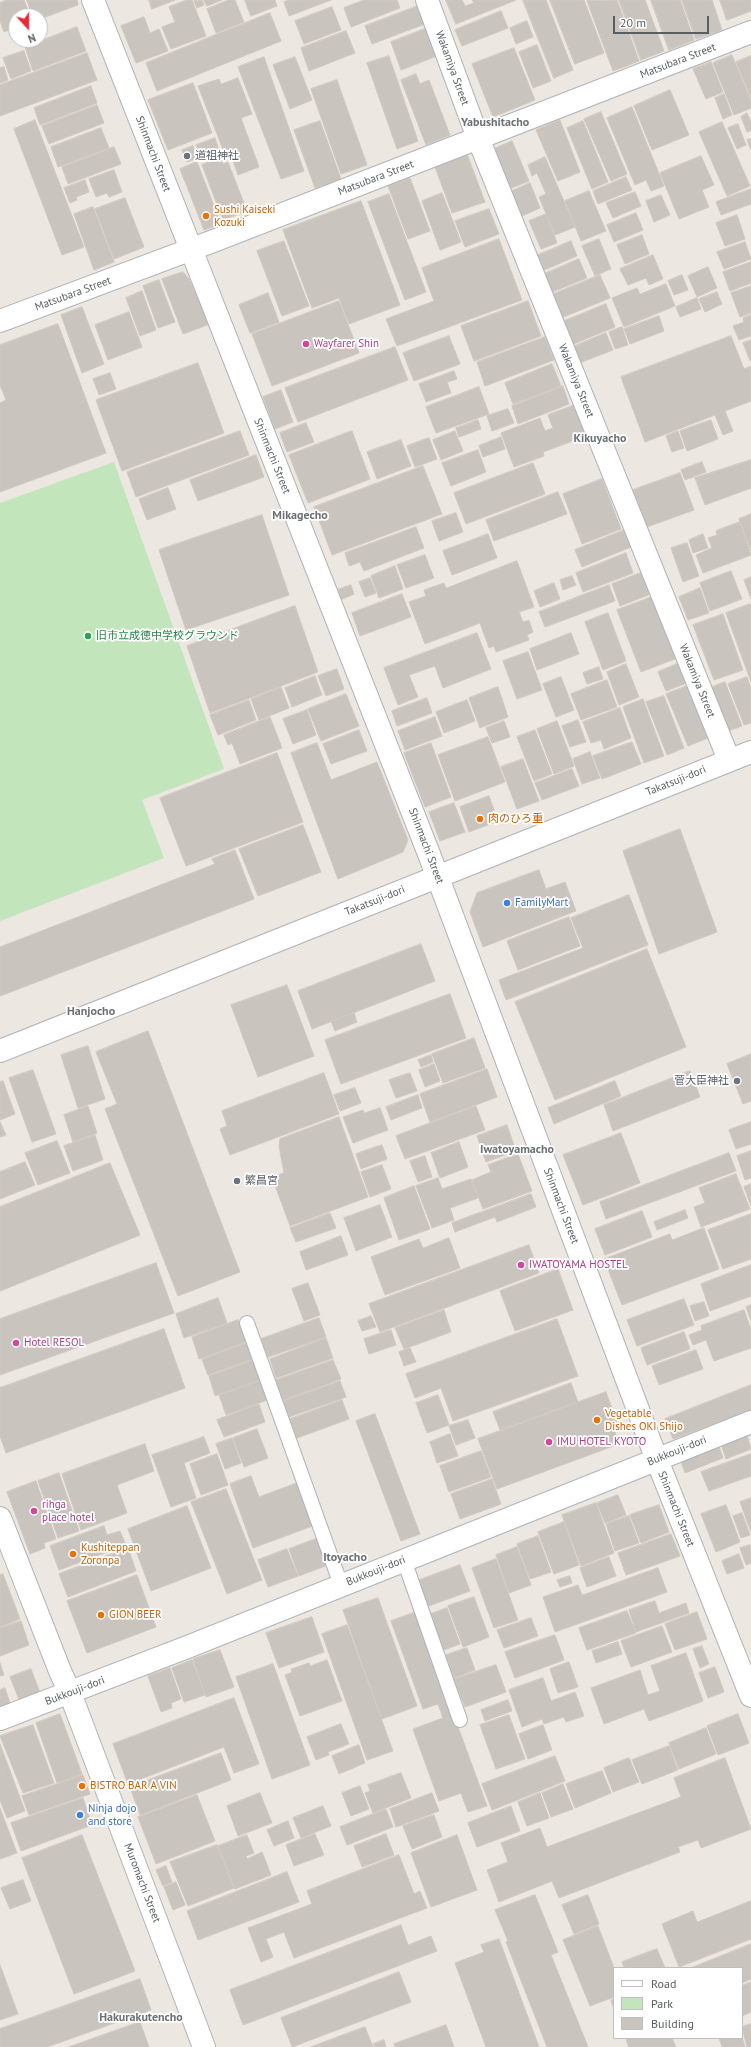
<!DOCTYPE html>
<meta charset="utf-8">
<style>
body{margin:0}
#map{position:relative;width:751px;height:2047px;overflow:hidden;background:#ece7e0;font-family:"PT Sans",sans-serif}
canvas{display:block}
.legend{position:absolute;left:613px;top:1967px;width:130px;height:72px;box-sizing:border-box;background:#fff;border:1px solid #bdbfc0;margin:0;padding:5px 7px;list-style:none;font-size:12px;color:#595e61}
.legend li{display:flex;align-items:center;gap:8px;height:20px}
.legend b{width:20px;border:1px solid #bdbfc0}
.north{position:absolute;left:8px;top:8px;width:40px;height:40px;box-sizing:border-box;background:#fff;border:1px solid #bdbfc0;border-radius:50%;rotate:159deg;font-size:11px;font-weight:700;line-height:16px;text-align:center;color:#595e61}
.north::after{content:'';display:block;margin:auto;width:14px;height:18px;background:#eb2736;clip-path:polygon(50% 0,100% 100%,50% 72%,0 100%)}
.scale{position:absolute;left:613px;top:16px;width:96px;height:18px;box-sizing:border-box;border:2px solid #595e61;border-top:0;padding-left:5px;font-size:12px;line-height:14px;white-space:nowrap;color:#595e61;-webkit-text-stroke:3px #fff;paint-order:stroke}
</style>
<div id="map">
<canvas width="751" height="2047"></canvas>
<ul class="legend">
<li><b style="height:5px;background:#fff"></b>Road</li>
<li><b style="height:11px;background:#c2e5bb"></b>Park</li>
<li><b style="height:11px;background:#cac4be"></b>Building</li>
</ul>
<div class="north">N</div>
<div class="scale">20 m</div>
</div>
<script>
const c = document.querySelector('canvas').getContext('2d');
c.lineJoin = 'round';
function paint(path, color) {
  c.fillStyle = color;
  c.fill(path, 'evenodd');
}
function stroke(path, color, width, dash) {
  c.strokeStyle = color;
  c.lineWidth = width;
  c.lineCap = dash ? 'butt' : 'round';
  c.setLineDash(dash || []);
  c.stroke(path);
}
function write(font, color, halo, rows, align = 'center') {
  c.font = font + ' "PT Sans","Noto Sans JP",sans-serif';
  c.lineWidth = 3.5;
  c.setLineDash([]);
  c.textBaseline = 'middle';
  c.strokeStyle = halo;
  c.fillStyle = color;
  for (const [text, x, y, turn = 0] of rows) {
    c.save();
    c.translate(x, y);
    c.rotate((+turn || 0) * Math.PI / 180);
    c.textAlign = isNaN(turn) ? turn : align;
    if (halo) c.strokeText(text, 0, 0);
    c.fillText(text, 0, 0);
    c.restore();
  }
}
const green = new Path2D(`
 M114,462L224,769L142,800L164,858L0,921V503Z`);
const building = new Path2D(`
 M7,0H24L30,16H16V27L4,32L0,21V3Z
 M27,0H77L78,5L40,19V16H33Z
 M149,0H175L152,9Z
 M187,0H192L206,36L171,49L162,27L175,22L169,7Z
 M202,0L204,5L197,8L194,1Z
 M204,0H222L207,6Z
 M229,0H235L244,22L216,33L207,9Z
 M245,0H275L277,6L251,16Z
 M290,0H331L289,16L284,2Z
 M364,0H397L400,8L351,27L344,8Z
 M446,0H462L465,6L474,3L472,0H516L456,24Z
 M523,0H546L573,70L554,78Z
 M550,0H584L604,53L575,64Z
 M617,0L639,61L613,71L587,1Z
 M619,0H645L664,51L641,60Z
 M651,0H680L694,40L669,50Z
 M682,0H712L722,30L696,39Z
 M720,0H751V11L727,20Z
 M418,6L425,24L372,44L365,26Z
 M332,7L341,30L304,44L295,21Z
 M501,11L508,28L462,46L455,30Z
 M270,13L281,41L157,91L146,63Z
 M144,17L150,33L159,29L168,51L136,63L121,26Z
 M527,21L533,37L516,44L510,28Z
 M77,27L86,51L33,71L25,47Z
 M427,28L437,56L401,70L391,42Z
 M346,31L355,53L309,71L301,48Z
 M537,45L551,81L533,88L519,52Z
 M514,48L535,100L493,117L472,64Z
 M24,51L31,71L11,79L3,58Z
 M87,53L97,80L0,116V85Z
 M732,55L751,101V108L734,115L713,63Z
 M389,56L418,141L397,149L367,63Z
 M751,56V98L736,62Z
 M264,57L304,171L281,179L238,67Z
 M295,57L312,100L290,109L273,65Z
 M711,62L723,92L706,99L693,69Z
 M4,67L8,80L0,83V68Z
 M416,74L420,84L429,80L450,135L426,145L401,80Z
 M238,78L252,114L241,118L259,167L238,175L231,155L226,157L198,86L219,79L221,84Z
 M337,80L367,165L341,174L311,89Z
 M193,83L212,133L168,150L148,100Z
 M91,86L97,103L40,125L34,108Z
 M670,90L689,135L652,150L634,106Z
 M724,94L732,115L723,119L715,98Z
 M97,105L104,123L49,144L42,126Z
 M632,107L664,186L651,191L646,180L635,185L607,118Z
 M601,112L627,174L611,181L584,119Z
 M747,113L751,122V131L747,132L741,117Z
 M35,120L84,247L62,255L14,129Z
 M560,120L580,172L558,181L536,130Z
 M320,121L341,179L315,188L294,130Z
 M583,121L608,182L592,189L567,128Z
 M722,122L750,186L727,196L699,132Z
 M738,124L746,145L737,149L728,128Z
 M101,128L109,148L58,167L51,147Z
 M215,138L219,151L201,158L196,145Z
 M751,139V150L747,140Z
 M512,141L529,181L509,189L492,150Z
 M193,146L197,158L187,162L182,150Z
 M114,147L121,164L68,184L62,167Z
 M467,154L485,202L452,213L435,167Z
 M701,156L714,185L702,190L709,207L679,219L660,173Z
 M545,157L575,227L555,235L539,197L546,194L537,173L532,176L528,165Z
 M220,158L223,164L228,162L247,211L223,220L202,165Z
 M197,162L221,224L204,230L180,169Z
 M114,170L122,192L109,197L107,193L96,197L89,179Z
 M626,177L632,190L598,204L593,191Z
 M410,178L430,231L408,239L388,186Z
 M85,180L89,192L76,197L77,200L70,203L64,188Z
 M530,183L540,208L520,217L510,192Z
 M751,189V204L721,215L716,202Z
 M589,191L606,231L581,241L565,201Z
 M635,192L641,206L613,218L606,203Z
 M442,193L461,242L440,250L422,201Z
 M389,194L426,292L405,300L368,202Z
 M661,195L670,215L654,222L646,201Z
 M125,198L144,247L114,259L95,209Z
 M361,201L400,305L349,324L339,298L312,308L283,230Z
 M93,207L114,262L94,270L74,214Z
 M489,209L499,234L465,247L455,221Z
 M636,213L643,230L614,242L607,225Z
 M546,214L557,243L541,249L529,221Z
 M737,215L745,239L725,246L716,223Z
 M642,235L649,254L625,264L617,245Z
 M499,239L522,300L397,346L386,319L434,301L422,268Z
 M599,239L611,269L595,276L582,246Z
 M284,241L309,306L282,316L257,251Z
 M571,241L577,256L542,271L536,256Z
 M745,242L751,259L724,269L717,252Z
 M653,255L663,279L649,285L646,278L628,285L620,269Z
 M579,259L587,278L552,292L544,274Z
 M751,262V283L730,291L723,272Z
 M708,267L717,288L697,297L688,276Z
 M183,272L189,279L210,324L183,334L162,279Z
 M600,275L610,298L561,318L551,295Z
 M682,275L688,290L674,295L668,281Z
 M159,280L175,322L158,328L143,286Z
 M666,284L675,306L624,327L612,298L637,288L640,294Z
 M751,286V313L740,317L731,293Z
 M142,291L156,330L140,336L126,298Z
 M717,292L722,304L705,312L699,299Z
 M268,293L279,322L250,333L239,305Z
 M697,298L701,309L680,317L676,307Z
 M339,301L359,353L272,386L252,334Z
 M528,301L541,336L474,361L461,326Z
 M606,304L615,327L571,345L562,322Z
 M82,307L104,364L82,373L61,315Z
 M129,312L142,347L108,360L95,325Z
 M751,315V336L739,340L733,326L744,322L743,318Z
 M659,316L664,331L630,344L624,329Z
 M58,324L106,453L0,492V403L6,400L0,385V345Z
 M622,327L628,345L615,349L609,332Z
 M606,333L613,350L577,364L570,348Z
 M449,336L460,364L414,381L403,353Z
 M731,336L744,369L751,366V401L725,411L733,431L723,435L715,415L645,442L621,377Z
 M545,337L554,360L485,386L477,362Z
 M751,340V361H750L743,343Z
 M395,347L408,380L298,422L285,388Z
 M198,363L224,433L122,471L96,400Z
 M552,364L561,386L513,404L505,383Z
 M454,371L457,379L447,382L451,393L426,402L419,384Z
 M110,373L116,389L99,395L93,379Z
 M563,386L569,404L518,424L512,406Z
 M479,387L489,414L436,433L426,407Z
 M281,390L293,422L275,429L263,397Z
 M575,405L586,436L543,452L544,456L514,467L501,433L540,418L545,431L553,428L548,415Z
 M508,409L514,423L492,431L487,416Z
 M478,420L481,429L459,437L456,428Z
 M711,420L718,439L687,451L680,431Z
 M306,423L314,442L287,452L280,433Z
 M240,431L249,455L136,497L127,472Z
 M352,431L370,479L308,503L289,455Z
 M455,431L463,451L441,460L433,440Z
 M678,431L684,448L672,452L666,436Z
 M501,437L505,449L483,457L479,446Z
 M429,438L437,459L415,467L407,446Z
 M401,440L411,466L377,479L367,452Z
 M478,450L486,472L451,486L442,463Z
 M256,455L264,477L198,501L190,480Z
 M751,460V488L705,505L695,478Z
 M702,462L706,472L685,480L681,470Z
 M533,463L545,494L466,524L454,493Z
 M423,466L442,514L332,555L314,507Z
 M680,473L694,510L647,527L633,490Z
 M602,479L621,529L582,544L563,494Z
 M168,488L176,509L147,520L139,499Z
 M558,492L567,514L494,541L486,520Z
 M456,513L463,532L439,541L432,521Z
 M751,514V551L739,519Z
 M262,515L289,595L186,630L159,550Z
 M740,522L751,555L703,573L696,555L712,548L708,538L717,535L716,531Z
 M416,527L424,548L364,571L360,562L349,566L345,553Z
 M624,530L631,547L582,567L575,550Z
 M488,534L497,558L452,575L443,551Z
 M703,534L708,548L693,553L689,540Z
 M687,543L699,576L683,582L671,548Z
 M626,553L633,573L583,592L576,573Z
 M425,555L434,578L406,588L397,565Z
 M517,561L534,607L519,612L523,622L529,620L533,632L527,635L529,640L496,652L494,646L489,648L480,623L425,644L409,602L426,596L424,590L444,583L446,588Z
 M395,566L403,589L379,598L371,576Z
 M731,571L742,599L710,611L700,583Z
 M643,572L651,594L620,606L612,584Z
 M572,576L576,585L563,590L560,580Z
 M751,577V599L744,580Z
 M370,578L376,593L365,597L359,582Z
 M554,583L560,599L540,607L534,591Z
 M351,585L354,594L338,601L334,591Z
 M609,585L615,601L545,627L539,612Z
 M700,588L709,613L688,620L679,597Z
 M402,594L411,617L360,636L352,613Z
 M657,595L680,657L641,672L617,610Z
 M750,604L751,606V682L726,613Z
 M295,606L318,672L210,713L187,646Z
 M608,613L626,661L603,670L585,622Z
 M723,614L743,670L714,680L693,625Z
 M477,633L491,669L443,688L435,666L409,675L418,697L398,705L384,668Z
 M571,633L579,654L537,670L530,649Z
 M528,652L542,690L517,699L503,661Z
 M679,663L687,683L666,691L658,672Z
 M626,664L639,697L619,705L607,672Z
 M599,667L603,679L587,684L583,673Z
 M337,669L344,689L326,696L318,676Z
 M315,676L322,695L292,707L285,688Z
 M561,677L574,710L556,717L543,684Z
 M747,677L751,688V723L744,725L728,684Z
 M607,680L617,707L581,720L571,694Z
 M725,682L742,726L728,731L712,687Z
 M687,686L708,738L688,746L666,694Z
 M281,687L289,708L259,720L251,699Z
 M498,687L508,717L480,728L469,698Z
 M346,694L359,726L321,741L308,709Z
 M664,696L684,748L667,755L646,702Z
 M427,698L432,713L397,726L392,711Z
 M643,699L664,756L644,763L623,707Z
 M249,700L256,720L218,735L210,715Z
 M467,700L475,721L444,733L436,712Z
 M620,708L631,738L604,749L601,740L591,743L583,722Z
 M307,710L316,735L293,744L283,719Z
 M270,717L282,748L240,764L232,743L228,745L224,735Z
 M435,717L442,736L405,750L398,731Z
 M578,720L586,742L570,747L562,726Z
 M504,721L510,737L492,743L486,728Z
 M557,721L574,766L554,774L537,729Z
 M359,730L367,751L331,764L323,744Z
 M535,730L552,774L534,781L517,737Z
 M488,737L505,782L455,801L438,755Z
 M632,742L641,764L602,779L593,756Z
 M317,743L331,780L377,762L408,840L403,852L338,879L291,753Z
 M431,743L451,797L425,807L404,753Z
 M590,752L600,778L582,784L573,759Z
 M277,753L303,822L186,866L160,798Z
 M523,759L539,801L517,809L501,767Z
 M572,769L579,786L542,800L535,783Z
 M489,796L498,821L469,832L460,807Z
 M454,803L465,832L440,841L429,812Z
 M303,825L321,872L258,896L239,849Z
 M680,829L717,932L659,954L623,851Z
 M235,850L254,899L0,996V947L215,864L212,859Z
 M539,870L546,889L565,882L576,911L483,947L470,912L477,893Z
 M629,895L648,945L506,1000L499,980L583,948L571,918Z
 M569,917L580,946L518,970L507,941Z
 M421,944L435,981L312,1029L298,991Z
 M647,949L686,1047L555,1100L515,1002Z
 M287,985L314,1056L258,1077L231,1005Z
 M450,994L466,1038L341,1084L325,1040Z
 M354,1013L357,1022L335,1031L331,1021Z
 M148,1031L240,1272L178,1296L105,1109L117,1104L96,1052Z
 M474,1038L485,1068L443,1083L432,1054Z
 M88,1046L105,1099L78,1108L61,1055Z
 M751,1054V1101L743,1104L727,1064Z
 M431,1055L433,1062L421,1067L418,1060Z
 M434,1064L440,1081L425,1087L419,1070Z
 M487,1069L497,1097L430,1122L420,1094Z
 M33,1070L56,1134L32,1142L9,1078Z
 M690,1071L700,1097L613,1131L604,1105Z
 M324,1073L339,1114L230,1155L220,1129L227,1126L222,1111Z
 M410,1073L417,1091L396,1098L389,1080Z
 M3,1081L15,1114L0,1120V1082Z
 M615,1081L621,1096L554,1124L548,1108Z
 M355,1088L361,1103L340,1111L334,1095Z
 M418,1095L422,1108L391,1120L386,1107Z
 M88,1106L97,1133L73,1142L64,1115Z
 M476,1106L485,1130L405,1159L396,1136Z
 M380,1108L388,1130L353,1143L343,1117L363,1110L364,1113Z
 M339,1117L368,1197L290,1226L272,1177L284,1173L279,1146L280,1139Z
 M0,1122L6,1135L0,1137Z
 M751,1122V1144L736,1149L729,1130Z
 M507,1125L516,1151L486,1162L477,1136Z
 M621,1133L640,1183L583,1205L563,1155Z
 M95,1135L103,1160L73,1171L64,1146Z
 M57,1141L70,1173L38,1185L25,1153Z
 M459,1142L468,1167L440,1178L431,1153Z
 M382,1145L387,1159L361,1169L356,1154Z
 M751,1151V1178L745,1180L737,1156Z
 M729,1153L736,1171L606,1219L600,1202Z
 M518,1154L532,1191L483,1209L472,1180L491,1172L488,1165Z
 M425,1156L432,1177L418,1182L410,1161Z
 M25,1162L35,1185L0,1199V1172Z
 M110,1163L140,1235L0,1291V1207Z
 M382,1165L391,1189L370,1197L361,1172Z
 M736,1174L750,1209L701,1227L694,1207L705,1203L699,1188Z
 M438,1178L442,1189L471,1179L478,1198L450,1208L454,1220L432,1228L416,1186Z
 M751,1184V1206L744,1187Z
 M414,1186L430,1229L399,1240L384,1198Z
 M531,1194L536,1207L497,1222L495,1217L455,1232L452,1223Z
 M380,1205L392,1237L356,1251L344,1218Z
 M685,1210L688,1218L657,1230L654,1222Z
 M642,1211L652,1237L605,1255L595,1229Z
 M330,1213L336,1228L296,1242L290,1228Z
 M751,1214V1259L723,1269L708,1230Z
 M704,1228L719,1269L622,1305L604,1259L670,1234L672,1240Z
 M341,1236L348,1255L306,1270L300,1252Z
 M449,1238L460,1268L385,1295L371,1257L419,1239L423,1248Z
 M529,1245L539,1273L380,1332L369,1304Z
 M156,1263L174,1313L0,1375V1319Z
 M751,1265V1296L710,1311L701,1284Z
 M558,1269L573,1310L515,1331L500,1291Z
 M308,1283L320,1315L304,1321L292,1289Z
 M218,1298L227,1323L184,1338L176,1314Z
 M684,1299L694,1325L637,1346L627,1320Z
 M704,1302L709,1316L695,1321L690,1306Z
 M751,1305V1321L746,1307Z
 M444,1310L451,1332L404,1349L395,1328Z
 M744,1310L751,1329V1348L714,1361L706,1340L693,1345L689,1335L702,1330L701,1326Z
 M371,1316L376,1327L362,1331L358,1321Z
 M319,1318L326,1337L268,1357L261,1339Z
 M557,1319L578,1376L453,1421L441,1388L415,1398L406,1374Z
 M238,1320L246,1342L199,1359L192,1337Z
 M164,1329L185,1388L6,1453L0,1436V1388Z
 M391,1330L396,1345L369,1354L364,1339Z
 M684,1332L690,1349L647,1365L641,1348Z
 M326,1338L333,1358L276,1378L270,1359Z
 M249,1342L255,1358L208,1375L202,1359Z
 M410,1348L416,1362L404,1366L399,1352Z
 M696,1350L703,1369L659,1385L652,1366Z
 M256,1359L263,1379L215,1396L209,1376Z
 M333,1360L341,1379L283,1400L276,1380Z
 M264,1379L270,1399L226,1415L219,1395Z
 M340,1381L346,1397L289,1417L283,1401Z
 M571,1383L578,1402L500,1430L493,1412Z
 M751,1385V1410L673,1439L665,1419Z
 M606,1392L619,1427L614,1429L619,1444L497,1489L478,1439Z
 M438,1395L449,1425L427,1433L416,1403Z
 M342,1400L349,1419L297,1438L290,1419Z
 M259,1404L265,1422L224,1437L217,1420Z
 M375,1414L420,1534L401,1541L356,1421Z
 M468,1420L475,1438L456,1445L449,1426Z
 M257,1429L268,1458L244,1467L233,1438Z
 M746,1432L751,1449L726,1459L720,1441Z
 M450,1434L458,1456L437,1463L430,1442Z
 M204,1437L210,1453L184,1463L196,1498L171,1507L152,1455Z
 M232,1438L241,1463L225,1469L216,1444Z
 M717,1441L723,1458L685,1473L680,1459Z
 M145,1444L154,1471L117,1485L127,1513L81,1530L62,1474Z
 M481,1451L491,1477L449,1492L440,1466Z
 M217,1454L228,1485L201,1495L190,1464Z
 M751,1454V1476L709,1491L701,1472Z
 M59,1473L79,1531L58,1538L38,1481Z
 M251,1476L259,1497L302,1481L318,1524L253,1548L230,1484Z
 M492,1479L501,1504L460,1519L451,1494Z
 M36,1481L56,1539L44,1543L45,1548L30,1554L7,1492Z
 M226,1489L262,1580L227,1594L191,1502Z
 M618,1495L626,1515L605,1523L597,1503Z
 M751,1498V1532L740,1502Z
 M596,1503L614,1553L581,1566L562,1515Z
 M659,1505L669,1532L641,1543L630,1515Z
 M726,1505L740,1542L716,1552L701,1514Z
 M187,1506L211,1568L151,1591L128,1529Z
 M742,1513L750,1535L741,1538L733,1516Z
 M629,1516L639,1543L615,1551L606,1524Z
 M564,1522L579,1565L554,1574L538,1532Z
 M104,1526L107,1535L120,1531L126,1545L59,1570L50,1546Z
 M671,1534L680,1556L626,1575L618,1553Z
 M538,1536L551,1572L530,1579L517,1544Z
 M318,1538L328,1565L299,1576L289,1549Z
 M750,1545L751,1563L746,1565L740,1548Z
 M517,1547L531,1585L509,1593L496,1555Z
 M128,1548L136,1571L68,1597L59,1574Z
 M287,1549L298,1576L268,1587L258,1560Z
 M739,1554L744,1568L727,1574L722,1561Z
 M609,1557L616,1576L587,1587L580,1568Z
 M496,1559L518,1620L494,1628L472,1568Z
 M460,1565L470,1591L426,1607L417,1581Z
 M658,1568L667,1592L555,1632L543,1597L578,1585L582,1595Z
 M3,1574L20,1619L0,1627V1575Z
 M137,1575L156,1627L87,1653L67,1601Z
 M570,1576L572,1583L560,1587L557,1580Z
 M474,1597L489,1637L463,1647L448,1606Z
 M378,1598L417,1706L382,1719L343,1610Z
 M655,1601L659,1613L686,1603L689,1613L636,1632L629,1610Z
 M447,1608L460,1644L441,1651L428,1615Z
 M627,1611L636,1633L587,1650L579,1628Z
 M416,1612L487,1806L468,1812L461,1793L439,1801L413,1729L443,1718L438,1704L423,1709L391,1621Z
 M697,1612L707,1639L675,1650L665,1624Z
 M312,1617L324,1652L279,1668L266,1633Z
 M531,1618L538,1636L504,1648L497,1630Z
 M21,1621L29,1645L0,1656V1628Z
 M347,1625L393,1751L367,1760L322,1634Z
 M662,1626L672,1652L631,1667L621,1641Z
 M555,1635L564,1660L515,1678L505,1652Z
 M618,1642L622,1654L596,1663L592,1651Z
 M702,1646L709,1664L700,1668L693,1649Z
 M467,1648L475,1670L454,1678L446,1655Z
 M220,1650L234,1687L206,1697L193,1659Z
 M686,1653L703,1701L649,1721L644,1709L604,1724L591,1688L640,1670L648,1695L660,1691L651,1666Z
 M192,1660L205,1695L184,1702L172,1668Z
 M327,1660L342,1701L300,1716L285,1675L292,1672L291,1669L309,1663L310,1666Z
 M569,1662L578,1687L558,1693L550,1669Z
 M0,1663L4,1675L0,1676Z
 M273,1664L310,1765L272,1779L236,1677Z
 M496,1665L506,1692L465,1707L454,1679Z
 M715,1667L724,1692L708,1698L699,1673Z
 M170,1668L181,1699L171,1703L172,1708L161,1712L148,1676Z
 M31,1669L41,1695L20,1702L10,1677Z
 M543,1678L551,1701L575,1692L584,1716L566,1722L564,1717L544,1724L542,1719L522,1727L509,1690Z
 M5,1688L11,1706L0,1710V1690Z
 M234,1698L259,1764L234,1773L224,1747L128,1784L113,1744Z
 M508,1700L512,1711L485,1721L481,1710Z
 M60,1714L82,1774L57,1783L36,1723Z
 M738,1714L749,1743L718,1755L707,1726Z
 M509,1715L525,1759L496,1769L480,1725Z
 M341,1724L349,1744L328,1752L329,1755L316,1760L307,1737Z
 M33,1725L54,1783L23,1793L0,1736Z
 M543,1725L552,1750L528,1759L519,1734Z
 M706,1728L716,1754L679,1769L669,1743Z
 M0,1744L25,1811L7,1818L0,1800Z
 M359,1745L365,1763L339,1774L332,1756Z
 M669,1746L678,1770L642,1784L632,1760Z
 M221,1753L231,1780L140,1815L130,1787Z
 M555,1756L565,1781L492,1810L482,1784Z
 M629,1758L639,1782L613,1792L604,1768Z
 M725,1758L751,1829L701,1848L698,1840L678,1847L680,1852L559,1898L552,1881L499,1902L487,1870L508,1862L501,1843L540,1828L547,1847L681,1797L674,1778Z
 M602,1771L611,1793L575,1808L566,1784Z
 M401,1773L411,1798L373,1813L365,1793L370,1791L368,1785Z
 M83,1775L90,1794L29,1815L22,1796Z
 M563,1784L573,1809L551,1817L542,1793Z
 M360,1786L369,1809L351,1816L342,1793Z
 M260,1793L272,1823L238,1836L227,1806Z
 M432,1793L439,1811L396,1827L390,1809Z
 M540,1793L549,1818L527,1826L518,1802Z
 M197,1795L215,1841L156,1864L138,1817Z
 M83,1798L92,1825L21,1851L11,1823Z
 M323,1806L331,1826L301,1838L293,1818Z
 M511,1806L520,1831L477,1847L468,1823Z
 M0,1808L17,1853L0,1859Z
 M386,1809L393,1827L347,1845L340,1827Z
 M434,1815L442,1837L412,1849L403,1826Z
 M288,1821L294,1838L274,1846L267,1830Z
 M315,1834L324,1855L294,1866L286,1845Z
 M386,1834L394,1855L362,1867L354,1846Z
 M82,1835L135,1971L74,1994L22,1858Z
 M247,1835L254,1853L246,1856L247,1859L262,1852L271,1875L235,1889L218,1846Z
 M457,1835L477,1890L431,1907L411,1853Z
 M217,1845L234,1888L188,1906L170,1862Z
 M399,1855L414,1894L420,1891L427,1908L294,1958L284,1932L266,1939L273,1957L261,1962L248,1928L312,1904L307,1891Z
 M166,1866L172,1882L163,1886L156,1870Z
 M287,1872L299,1902L198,1940L187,1911Z
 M23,1880L31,1901L10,1909L1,1888Z
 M176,1882L185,1905L173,1910L164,1887Z
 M535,1895L558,1952L551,1955L588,2047H547L506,1942L508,1941L495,1910Z
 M588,1895L599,1924L574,1934L562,1905Z
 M751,1901V1939L679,1967L662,1924L693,1911L697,1922Z
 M401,1925L408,1945L431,1936L437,1951L243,2025L230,1990Z
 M598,1926L614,1968V1997L590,2006L563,1940Z
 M499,1939L539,2047H486L455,1963L484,1952L481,1945Z
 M751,1944V1979L742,1983V1968H691Z
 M657,1949L665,1968H624L622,1962Z
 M0,1965L18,2014L0,2020Z
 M399,1972L411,2002L292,2047L281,2018Z
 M140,1979L151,2010L47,2047H0V2029Z
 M751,1982V2012L742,2016V1986Z
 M614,1999V2009L611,2001Z
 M140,2022L149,2047H69Z
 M751,2024V2047H747L742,2027Z
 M446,2025L454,2047H395L394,2044Z
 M365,2027L373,2047H311Z
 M742,2037L745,2047H722L719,2038Z
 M626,2038H672L676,2047H629Z
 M384,2040L386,2047H375L373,2044Z`);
const service = new Path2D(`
 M247,1323L341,1585
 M404,1560L460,1720`);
const minor = new Path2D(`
 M93,0L429,854L657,1460L751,1696
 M427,0L478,138L729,760
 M0,321L216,240L751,32
 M0,1518L60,1671L70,1693L204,2047
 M0,1719L190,1646L751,1422`);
const tertiary = new Path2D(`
 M0,1051L751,752`);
const markers = [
 [187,156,4,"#6b7280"],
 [206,216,4,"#e8710a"],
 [306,344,4,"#d1479c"],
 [88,636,4,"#2e9e5b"],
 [480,819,4,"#e8710a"],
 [507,903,4,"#3f7fe0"],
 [737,1081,4,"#6b7280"],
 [237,1181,4,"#6b7280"],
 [521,1265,4,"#d1479c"],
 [16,1343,4,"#d1479c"],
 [597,1420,4,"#e8710a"],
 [549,1442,4,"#d1479c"],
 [34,1511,4,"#d1479c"],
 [73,1554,4,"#e8710a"],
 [101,1615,4,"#e8710a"],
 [82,1786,4,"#e8710a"],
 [80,1815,4,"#3f7fe0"]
];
const streetNames = [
 ["Matsubara Street",678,61,-21],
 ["Wakamiya Street",452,68,70],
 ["Shinmachi Street",153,154,69],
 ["Matsubara Street",376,178,-21],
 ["Matsubara Street",73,294,-20],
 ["Wakamiya Street",576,381,68],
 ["Shinmachi Street",272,456,68],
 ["Wakamiya Street",697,681,68],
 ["Takatsuji-dori",676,781,-22],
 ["Shinmachi Street",426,846,69],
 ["Takatsuji-dori",375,901,-22],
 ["Shinmachi Street",561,1206,69],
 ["Bukkouji-dori",677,1451,-22],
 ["Shinmachi Street",676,1509,68],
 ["Bukkouji-dori",376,1571,-22],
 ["Bukkouji-dori",75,1691,-21],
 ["Muromachi Street",142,1883,69]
];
const worshipNames = [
 ["道祖神社",195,156],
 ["菅大臣神社",729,1081,"right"],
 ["繁昌宮",245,1181]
];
const foodNames = [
 ["Sushi Kaiseki",214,210],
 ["Kozuki",214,223],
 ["肉のひろ重",488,819],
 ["Vegetable",605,1414],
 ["Dishes OKI Shijo",605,1427],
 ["Kushiteppan",81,1548],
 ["Zoronpa",81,1561],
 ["GION BEER",109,1615],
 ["BISTRO BAR A VIN",90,1786]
];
const hotelNames = [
 ["Wayfarer Shin",314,344],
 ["IWATOYAMA HOSTEL",529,1265],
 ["Hotel RESOL",24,1343],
 ["IMU HOTEL KYOTO",557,1442],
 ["rihga",42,1505],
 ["place hotel",42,1518]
];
const leisureNames = [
 ["旧市立成徳中学校グラウンド",96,636]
];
const shopNames = [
 ["FamilyMart",515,903],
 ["Ninja dojo",88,1809],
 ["and store",88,1822]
];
const neighbourhoodNames = [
 ["Yabushitacho",495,123],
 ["Kikuyacho",600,439],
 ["Mikagecho",300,516],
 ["Hanjocho",91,1012],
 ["Iwatoyamacho",517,1150],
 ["Itoyacho",345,1558],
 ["Hakurakutencho",141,2018]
];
paint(green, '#c2e5bb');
paint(building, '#cac4be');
stroke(building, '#d1c8be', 1);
stroke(service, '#b1b4b8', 16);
stroke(minor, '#b1b4b8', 24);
stroke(tertiary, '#b1b4b8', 24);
stroke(service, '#fff', 14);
stroke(minor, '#fff', 22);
stroke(tertiary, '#fff', 22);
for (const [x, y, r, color] of markers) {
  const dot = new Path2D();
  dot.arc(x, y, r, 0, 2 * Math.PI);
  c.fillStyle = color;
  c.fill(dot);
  stroke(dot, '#fff', 1.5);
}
write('11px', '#595e61', '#fff', streetNames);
write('11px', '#5b616d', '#fff', worshipNames, 'left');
write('11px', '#c56008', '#fff', foodNames, 'left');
write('11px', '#b23c85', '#fff', hotelNames, 'left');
write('11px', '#27864d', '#fff', leisureNames, 'left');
write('11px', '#366cbe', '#fff', shopNames, 'left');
write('bold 12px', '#6a7073', '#fff', neighbourhoodNames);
</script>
